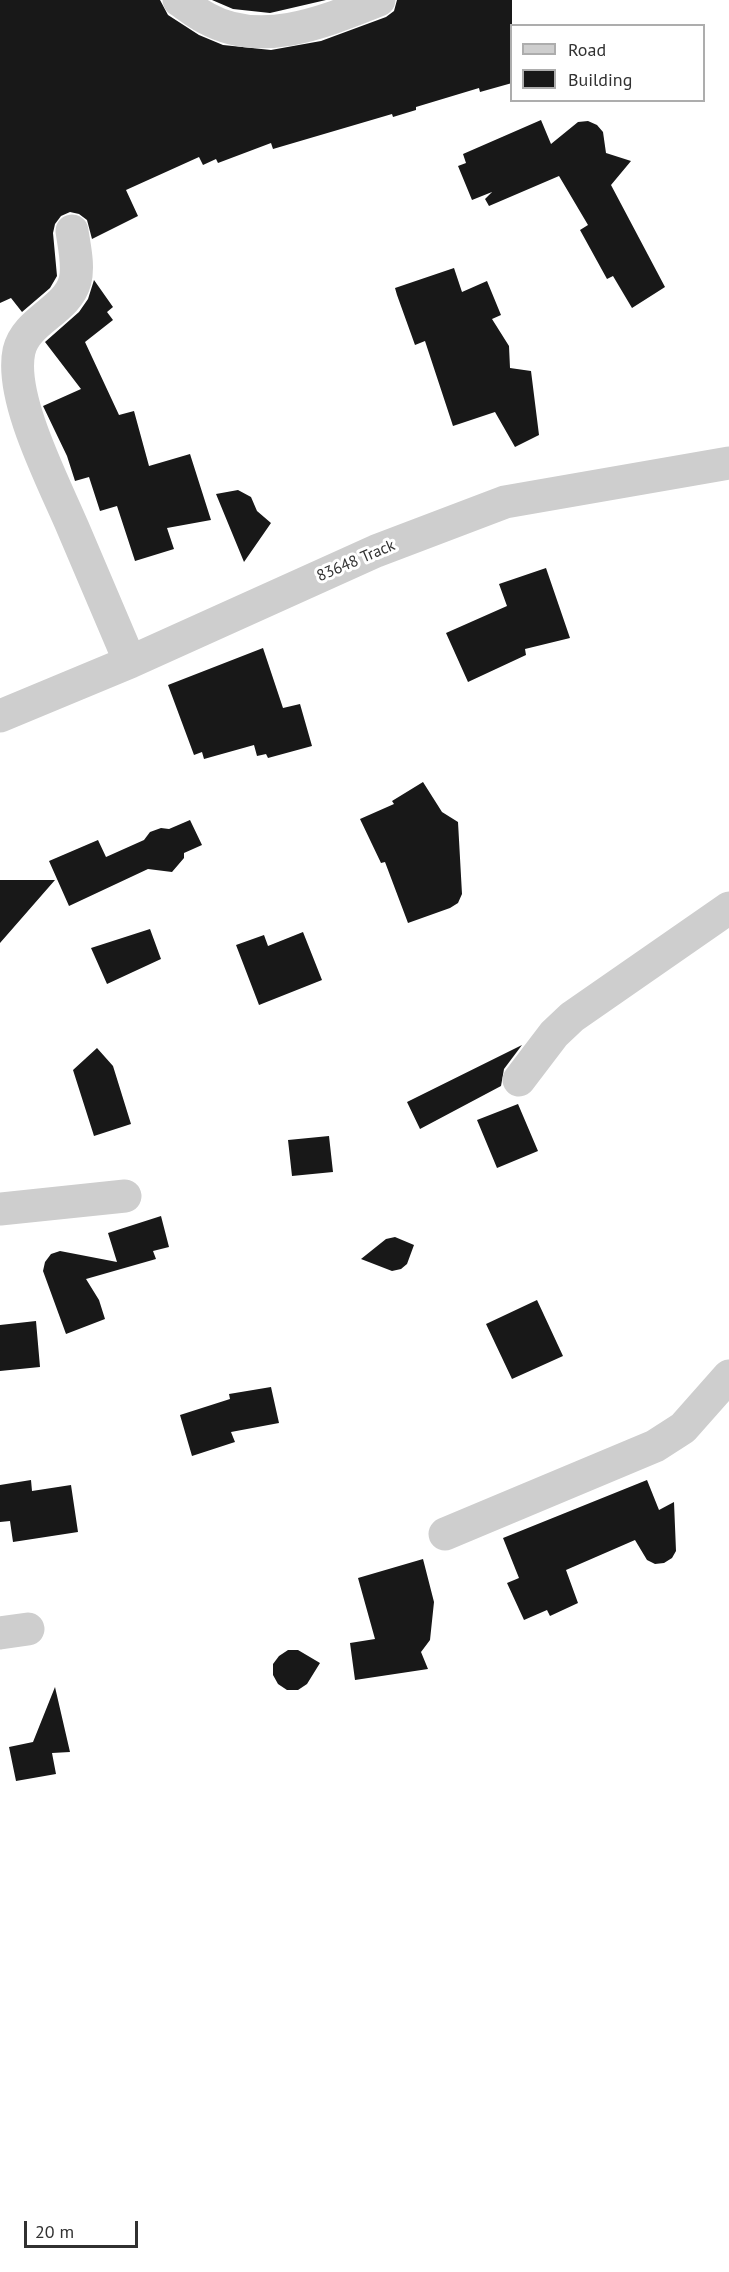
<!DOCTYPE html>
<style>
body{margin:0}
#map{position:relative;width:729px;height:2272px;overflow:hidden;background:#fff;font-family:"PT Sans",sans-serif}
canvas{display:block}
.legend{position:absolute;left:510px;top:24px;width:195px;height:78px;box-sizing:border-box;background:#fff;border:2px solid #adadad;margin:0;padding:8px 10px;list-style:none;font-size:18px;color:#313131}
.legend li{display:flex;align-items:center;gap:12px;height:30px}
.legend b{width:30px;border:2px solid #adadad}
.scale{position:absolute;left:24px;top:2221px;width:114px;height:27px;box-sizing:border-box;border:3px solid #313131;border-top:0;padding-left:8px;font-size:18px;line-height:21px;white-space:nowrap;color:#313131;-webkit-text-stroke:4px #fff;paint-order:stroke}
</style>
<div id="map">
<canvas width="729" height="2272"></canvas>
<ul class="legend">
<li><b style="height:8px;background:#cecece"></b>Road</li>
<li><b style="height:16px;background:#181818"></b>Building</li>
</ul>
<div class="scale">20 m</div>
</div>
<script>
const c = document.querySelector('canvas').getContext('2d');
c.lineJoin = 'round';
function paint(path, color) {
  c.fillStyle = color;
  c.fill(path, 'evenodd');
}
function stroke(path, color, width, dash) {
  c.strokeStyle = color;
  c.lineWidth = width;
  c.lineCap = dash ? 'butt' : 'round';
  c.setLineDash(dash || []);
  c.stroke(path);
}
function write(font, color, halo, rows, align = 'center') {
  c.font = font + ' "PT Sans",sans-serif';
  c.lineWidth = 6;
  c.setLineDash([]);
  c.textBaseline = 'middle';
  c.strokeStyle = halo;
  c.fillStyle = color;
  for (const [text, x, y, turn = 0] of rows) {
    c.save();
    c.translate(x, y);
    c.rotate((+turn || 0) * Math.PI / 180);
    c.textAlign = isNaN(turn) ? turn : align;
    if (halo) c.strokeText(text, 0, 0);
    c.fillText(text, 0, 0);
    c.restore();
  }
}
const building = new Path2D(`
 M0,0H160L168,15L199,35L223,45L271,50L321,41L386,17L394,11L397,0H512V83L480,92L479,88L416,107V110L393,117L392,114L273,149L271,143L218,163L216,159L203,165L199,157L126,190L138,216L92,239L87,220L79,214L70,212L61,216L55,224L53,233L57,276L50,288L22,312L11,298L0,303Z
 M212,0H326L270,13L233,9Z
 M541,120L551,144L578,122L588,121L597,125L603,132L606,153L631,161L611,185L665,287L632,308L613,276L607,279L580,230L588,225L559,176L489,206L485,199L492,192L472,200L458,166L466,163L463,154Z
 M454,268L462,292L487,281L501,315L492,319L509,346L510,368L531,371L539,435L515,447L495,412L453,426L425,341L415,345L397,295L395,288Z
 M94,280L113,307L107,312L113,320L85,342L119,415L134,411L149,466L190,454L211,520L167,528L174,549L135,561L117,506L100,511L89,477L75,481L67,456L43,406L81,389L45,342L79,312L88,299Z
 M238,490L251,497L257,511L271,523L244,562L216,494Z
 M546,568L570,638L525,649L526,655L468,682L446,633L507,606L499,584Z
 M263,648L283,708L300,704L312,746L268,758L266,754L257,756L254,745L204,759L202,752L194,755L168,685Z
 M423,782L442,812L458,822L462,894L458,903L450,908L408,923L385,862L381,863L360,819L394,804L392,801Z
 M190,820L202,845L184,853V858L172,872L148,869L69,906L49,861L98,840L106,857L144,840L150,832L161,828L169,829Z
 M0,880H55L0,943Z
 M150,929L161,959L107,984L91,948Z
 M303,932L322,980L259,1005L236,945L264,935L268,946Z
 M522,1045L504,1069L501,1086L420,1129L407,1102Z
 M97,1048L113,1066L131,1124L94,1136L73,1070Z
 M518,1104L538,1151L497,1168L477,1120Z
 M329,1136L333,1172L292,1176L288,1140Z
 M161,1216L169,1247L153,1251L156,1259L86,1279L99,1300L105,1319L66,1334L43,1271L45,1262L51,1254L60,1251L117,1262L108,1233Z
 M395,1237L414,1245L407,1264L401,1269L392,1271L361,1259L386,1239Z
 M537,1300L563,1356L512,1379L486,1324Z
 M36,1321L40,1367L0,1371V1325Z
 M271,1387L279,1423L231,1432L235,1442L192,1456L180,1415L230,1399L229,1394Z
 M31,1480L32,1491L71,1485L78,1532L13,1542L10,1521L0,1522V1485Z
 M647,1480L659,1510L674,1502L676,1551L672,1558L664,1563L655,1564L647,1560L635,1540L566,1570L578,1603L550,1616L547,1610L524,1620L507,1583L519,1578L503,1538Z
 M423,1559L434,1602L430,1640L421,1652L428,1669L355,1680L350,1643L375,1639L358,1578Z
 M288,1650H298L320,1663L307,1684L298,1690H287L278,1684L273,1675V1664L279,1656Z
 M55,1687L70,1752L52,1753L56,1774L16,1781L9,1747L33,1742Z`);
const minor = new Path2D(`
 M179,0C188,6 196,13 206,18C261,49 326,21 379,0
 M72,231C74,245 79,266 75,281C67,311 26,320 19,351C9,398 54,483 73,528C92,572 111,617 130,662
 M0,716L130,662L376,551L505,502L729,463
 M519,1080L554,1034L572,1017L729,908
 M0,1209L125,1196
 M445,1534L655,1446L683,1428L729,1376
 M0,1633L28,1629`);
const streetNames = [
 ["83648 Track",356,561,-23]
];
paint(building, '#181818');
stroke(minor, '#cecece', 33);
write('16px', '#313131', '#fff', streetNames);
</script>
